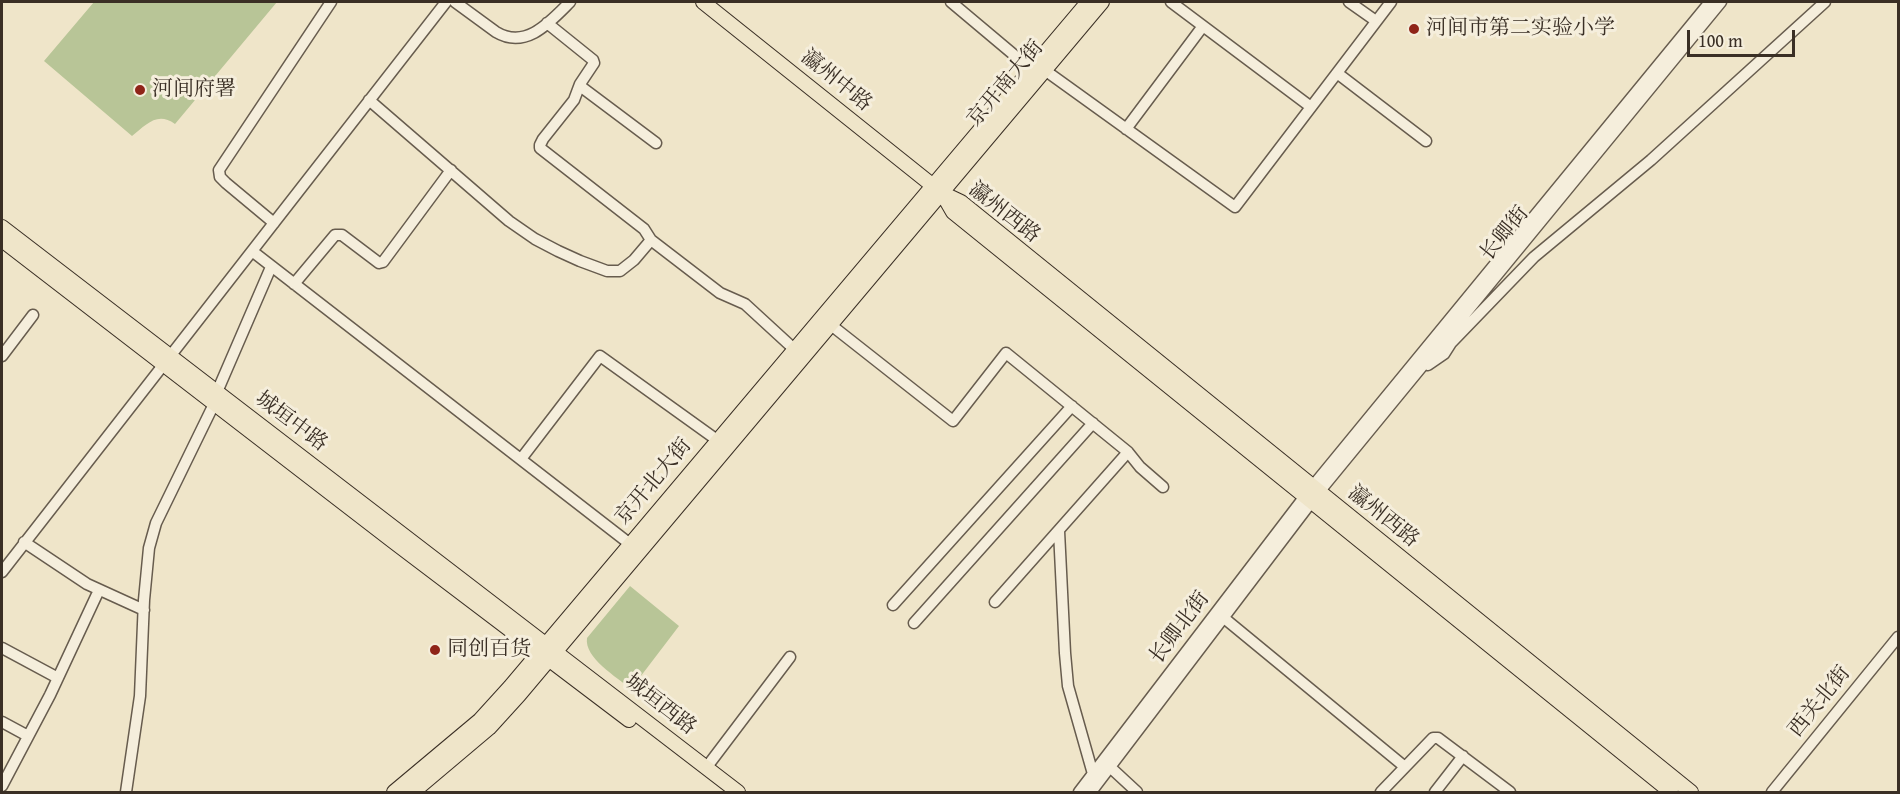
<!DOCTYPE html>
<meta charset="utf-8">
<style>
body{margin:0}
#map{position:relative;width:1900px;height:794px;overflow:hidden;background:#efe5c9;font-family:"Gentium Book Plus",serif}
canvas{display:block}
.frame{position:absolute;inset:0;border:3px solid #3a2f25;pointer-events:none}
.scale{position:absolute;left:1687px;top:30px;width:108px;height:27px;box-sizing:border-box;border:3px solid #3a2f25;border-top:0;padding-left:8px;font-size:18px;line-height:21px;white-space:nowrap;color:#3a2f25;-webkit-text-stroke:4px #f5eedc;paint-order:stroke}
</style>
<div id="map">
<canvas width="1900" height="794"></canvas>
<div class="frame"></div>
<div class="scale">100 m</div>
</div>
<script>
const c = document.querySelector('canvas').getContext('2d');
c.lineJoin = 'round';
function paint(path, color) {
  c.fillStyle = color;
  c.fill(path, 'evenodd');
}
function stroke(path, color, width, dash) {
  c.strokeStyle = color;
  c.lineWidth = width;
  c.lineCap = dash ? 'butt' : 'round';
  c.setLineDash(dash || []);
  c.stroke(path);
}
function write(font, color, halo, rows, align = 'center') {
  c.font = font + ' "Gentium Book Plus","Noto Serif SC",serif';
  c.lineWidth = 6;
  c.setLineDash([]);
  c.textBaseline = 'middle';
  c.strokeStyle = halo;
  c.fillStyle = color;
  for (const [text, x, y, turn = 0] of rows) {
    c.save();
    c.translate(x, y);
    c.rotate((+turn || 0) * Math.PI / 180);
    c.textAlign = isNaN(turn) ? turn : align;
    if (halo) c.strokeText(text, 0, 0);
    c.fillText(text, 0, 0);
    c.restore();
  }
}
const green = new Path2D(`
 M94,2H277L175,124C157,111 146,125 132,136L44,61Z
 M630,586L679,626L631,689C617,677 584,658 587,638Z`);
const minor = new Path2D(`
 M455,2L496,32C526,50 550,22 570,2
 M951,2L1032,70
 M1171,2L1311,107
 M1349,2L1376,21
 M547,23L593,60L594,63L580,84L574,100L543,139L540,145V148L644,229L651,240
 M1046,71L1235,207L1391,2
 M1337,73L1426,141
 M580,86L656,143
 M369,100L509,221L535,239L558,251L580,261L607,271H620L634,260L651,240L720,293L745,304L794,349
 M1126,129L1203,26
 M274,223L226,183L220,177L219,170L331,2
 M252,251L630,544
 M294,284L335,235H342L379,263L383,262L451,170
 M831,325L953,421L1006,353L1128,452L1140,467L1163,487
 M2,356L33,315
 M1428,365L1444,354L1451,343L1534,257L1651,160L1825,2
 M217,392L271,267
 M521,459L600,356L717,440
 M1059,531L1065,653L1068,686L1093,774
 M24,542L87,584L144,610
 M2,572L446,2
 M995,602L1128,452
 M893,605L1072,406
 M1224,618L1405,767
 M914,623L1093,423
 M2,648L58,678
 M2,722L28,736
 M1110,767L1137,792
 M706,768L790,657
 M2,786L50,695L99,590
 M126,792L140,696L144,600L149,548L156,523L214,404
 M1079,792L1312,487L1710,2
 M1091,792L1319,492L1721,2
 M1381,792L1433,738H1438L1510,792
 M1435,792L1463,756
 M1772,792L1898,637`);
const major = new Path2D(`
 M703,2L942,193L961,202L1691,792
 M942,193L953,212L1671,792
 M2,227L738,792
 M2,240L394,542L629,720
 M394,792L480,720L510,687L1088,2
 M413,792L489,728L519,695L1102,2`);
const markers = [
 [1414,29,6,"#8f2418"],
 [140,90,6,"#8f2418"],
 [435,650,6,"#8f2418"]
];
const poiNames = [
 ["河间市第二实验小学",1426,29],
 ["河间府署",152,90],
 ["同创百货",447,650]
];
const streetNames = [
 ["瀛州中路",836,81,39],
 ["京开南大街",1006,84,-50],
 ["瀛州西路",1004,213,38],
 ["长卿街",1505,234,-51],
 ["城垣中路",291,422,37],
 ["京开北大街",654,482,-50],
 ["瀛州西路",1383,517,39],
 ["长卿北街",1180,628,-53],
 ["西关北街",1820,702,-51],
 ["城垣西路",660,705,38]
];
paint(green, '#b8c597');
stroke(minor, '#675c4e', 13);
stroke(major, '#3a2f25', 16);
stroke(minor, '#f5eedc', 10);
stroke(major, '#efe5c9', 14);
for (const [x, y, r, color] of markers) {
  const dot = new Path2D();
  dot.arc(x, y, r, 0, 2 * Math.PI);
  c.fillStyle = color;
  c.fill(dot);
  stroke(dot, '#f5eedc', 2);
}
write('21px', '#3a2f25', '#f5eedc', poiNames, 'left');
write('21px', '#3a2f25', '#f5eedc', streetNames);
</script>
